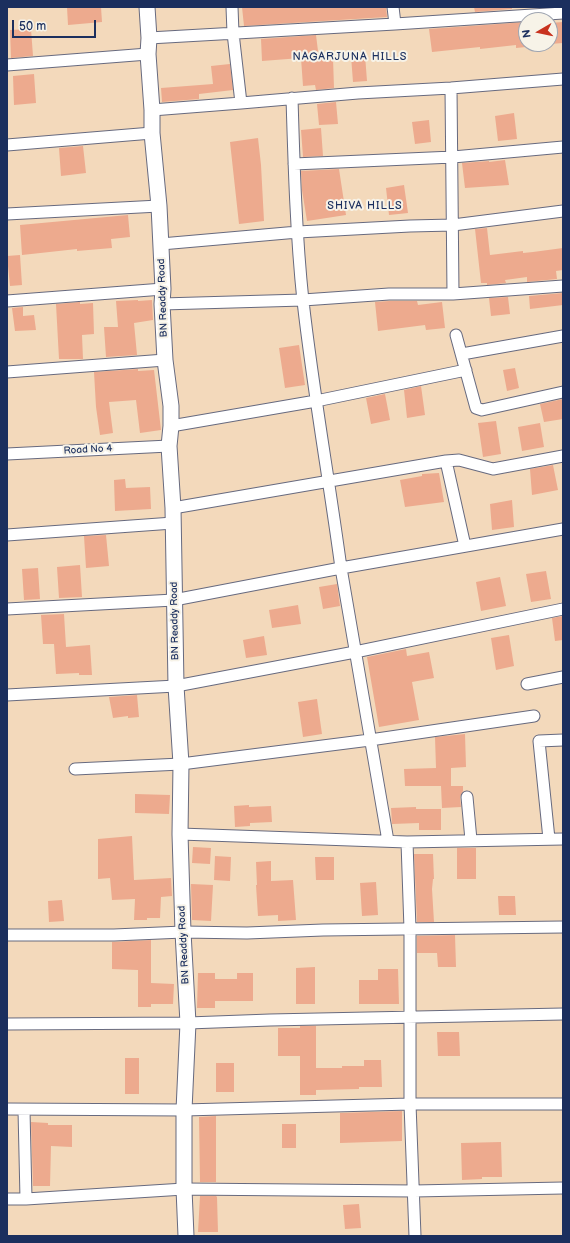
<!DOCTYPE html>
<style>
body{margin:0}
#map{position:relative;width:570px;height:1243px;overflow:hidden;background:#f3d9bb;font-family:"Balsamiq Sans",sans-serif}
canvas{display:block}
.frame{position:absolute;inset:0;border:8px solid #1b2f5e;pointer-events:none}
.north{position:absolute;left:518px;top:12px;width:40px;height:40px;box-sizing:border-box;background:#f7f3e8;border:1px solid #9fa5b1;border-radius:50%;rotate:261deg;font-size:11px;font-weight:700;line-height:16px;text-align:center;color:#1b2f5e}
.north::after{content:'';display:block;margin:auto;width:14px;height:18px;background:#c8321e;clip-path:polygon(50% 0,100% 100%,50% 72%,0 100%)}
.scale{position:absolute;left:12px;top:20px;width:84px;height:18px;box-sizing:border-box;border:2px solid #1b2f5e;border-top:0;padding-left:5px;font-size:12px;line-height:14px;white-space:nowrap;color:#1b2f5e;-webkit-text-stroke:3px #f7f3e8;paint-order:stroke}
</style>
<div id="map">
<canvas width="570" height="1243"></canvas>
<div class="frame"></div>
<div class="north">N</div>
<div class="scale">50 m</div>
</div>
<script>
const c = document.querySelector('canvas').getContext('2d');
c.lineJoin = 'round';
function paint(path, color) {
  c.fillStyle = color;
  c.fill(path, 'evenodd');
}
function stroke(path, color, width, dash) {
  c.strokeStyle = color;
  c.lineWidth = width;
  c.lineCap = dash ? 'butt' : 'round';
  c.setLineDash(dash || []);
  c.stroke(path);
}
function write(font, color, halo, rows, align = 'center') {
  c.font = font + ' "Balsamiq Sans",sans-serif';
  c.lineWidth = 4;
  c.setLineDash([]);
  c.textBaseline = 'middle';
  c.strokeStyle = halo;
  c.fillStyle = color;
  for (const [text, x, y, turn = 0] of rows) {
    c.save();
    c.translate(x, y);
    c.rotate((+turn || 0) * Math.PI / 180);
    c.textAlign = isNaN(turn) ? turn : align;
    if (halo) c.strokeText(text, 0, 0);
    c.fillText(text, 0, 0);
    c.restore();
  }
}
const building = new Path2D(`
 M67,7H101L102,22L68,25Z
 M242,7H386L387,17L244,26Z
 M474,7H512V9L475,12Z
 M526,22V47L516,48V45L480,49V47L432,52L429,29Z
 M563,22V43L550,44V23Z
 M31,29L33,56L11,58L10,30Z
 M316,35L319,59L333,58L334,88L316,90L315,85L303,86L301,58L262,61L261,39Z
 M365,55L367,81L353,82L351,56Z
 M230,64L233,90L199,94V99L162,102L161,88L213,84L211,66Z
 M34,74L36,103L14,105L13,76Z
 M336,102L338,124L319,125L317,104Z
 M514,113L517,139L498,141L495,116Z
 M429,120L431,142L415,144L412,122Z
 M321,128L323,156L303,157L301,130Z
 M258,138L261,165L264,221L239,224L230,142Z
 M83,146L86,173L61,176L59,148Z
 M505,160L509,185L465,188L462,163L489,161V162Z
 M339,169L346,215L307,221L302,190L301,171Z
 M404,185L408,213L389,215L386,188Z
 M128,215L130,237L111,239L112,248L77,251V249L22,255L20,225Z
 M487,228L490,255L523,251V253L533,252L563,248V270L556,271L557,279L527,282V277L505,280L506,283L487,285V283H481L475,229Z
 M20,255L22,285L10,286L7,256Z
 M563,293V305L530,309L529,296Z
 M508,297L510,314L491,316L489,298Z
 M138,300V301L152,300L153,320L134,323L137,355L106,357L104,327H118L116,301Z
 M389,301H417L418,305L442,302L445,328L426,330L425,325L378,331L375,302Z
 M80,302V304L93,303L94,334L82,335L83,359H59L56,304Z
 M23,307V316L34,315L36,330L15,331L12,308Z
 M299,345L305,385L285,388L279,348Z
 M515,368L519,388L507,391L503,370Z
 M138,369V371L154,370L161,430L140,433L136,400L109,402L113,433L100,435L96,407L94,372Z
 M421,386L425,415L407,418L404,390Z
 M385,394L390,420L371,424L366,398Z
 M563,399V419L544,422L540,404Z
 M496,421L501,454L483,457L478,423Z
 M540,423L544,447L522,451L518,427Z
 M553,465L558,490L532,495L530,469Z
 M439,473L444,502L405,507L400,480L422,476V474Z
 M125,479L126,488L150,487L151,509L115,511L114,480Z
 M512,500L514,527L492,530L490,504Z
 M106,535L109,566L86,568L84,536Z
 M80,565L82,597L59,598L57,567Z
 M38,568L40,599L24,600L22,569Z
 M546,571L551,599L531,602L526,574Z
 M500,577L506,606L481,611L476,582Z
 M337,584L340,606L323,609L319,587Z
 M298,605L301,624L272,628L269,610Z
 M64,614L66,647L90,645L92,675H79V673L56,674L54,644H43L41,615Z
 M563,616V640L555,641L552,618Z
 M509,635L514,666L496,670L491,638Z
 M264,636L267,655L246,658L243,640Z
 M406,649L407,656L429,652L434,678L412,682L419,720L379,727L367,657Z
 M137,695L139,717L128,718V716L113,718L109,697Z
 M317,699L322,734L303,737L298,702Z
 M465,734L466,767L451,768V786H463V791L460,797L461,807L442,808L441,786H405L404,769L436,768L435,737Z
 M135,794L170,795L169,814L135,813Z
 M249,805V807L271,806L272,822L250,823V826L235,827L234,806Z
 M416,807V809H441V830H419V823L392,824L391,808Z
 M132,836L134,880L171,878L172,896L161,897L160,918H147V920H134L135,899L112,900L110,878L98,879V839Z
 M193,847L211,848L210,864L192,863Z
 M457,848H476V879H457Z
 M414,854H433L434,879H433L432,889L434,922H417Z
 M215,856L231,857L230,881L214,880Z
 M315,857H334V880H316Z
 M271,861V881L293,880L296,920L278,921V915L258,916L256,885H257L256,862Z
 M376,882L378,915L362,916L360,883Z
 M191,884L213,885L211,921L192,920Z
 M498,896H515L516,915H499Z
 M62,900L64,921L49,922L48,901Z
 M455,935L456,967H438L437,953H417V936Z
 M151,940V983L174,984L173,1004H151V1007H138V970L112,969V942Z
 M315,967V1004H296V968Z
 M378,969H398L399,1004H359V980H378Z
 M198,973H215V979H237V973H253V1001H215V1008H197Z
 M300,1026H316V1068H342V1066H364V1060H381L382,1087H359V1089L316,1090V1095H300V1056H278V1028H300Z
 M437,1032H459L460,1056H438Z
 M125,1058H139V1094H125Z
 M216,1063H234V1092H216Z
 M402,1111V1141L340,1143V1113Z
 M216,1116V1182H200L199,1117Z
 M31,1122L48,1123V1125H72V1147L51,1146L50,1186H33Z
 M282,1124H296V1148H282Z
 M501,1142L502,1177H482V1179L462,1180L461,1143Z
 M200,1196H216L217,1197L218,1232H198Z
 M359,1204L361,1228L345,1229L343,1205Z`);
const street = new Path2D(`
 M232,7L233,33L241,103
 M393,7L395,24
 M149,38L395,24L563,13
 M7,65L148,54
 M451,88L453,294
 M292,98C294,165 296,234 303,301C313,390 329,479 341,568L563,529
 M152,110L241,103L358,93L451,88L563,79
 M7,145L152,133
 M294,164L453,157L563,147
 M7,214L159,206
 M161,244L298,232L410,226L453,225L563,211
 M7,301L163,289
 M162,304L303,300L389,294H453L563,286
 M456,335L476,408L482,410L563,392
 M462,354L563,336
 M7,372L165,360
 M171,426L316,401L466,370
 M7,454L169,446
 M446,461L465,546
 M173,508L446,461L459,460L493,469L563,456
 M7,535L173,523
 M7,609L174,600L341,568L388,841
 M527,684L563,677
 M7,695L176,686L355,652L563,609
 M75,769L181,764L370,740L534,716
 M467,797L471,840
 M180,834L407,842L563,839
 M549,839L539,741L563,740
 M407,842L410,929V1104L415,1236
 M7,935H114L183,932L247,933L323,930L563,927
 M7,1024L188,1023L270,1020L563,1014
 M7,1109L184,1110L410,1104H563
 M24,1110L26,1199
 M7,1199H26L184,1189L414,1191L563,1188`);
const secondary = new Path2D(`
 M147,7L149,38L148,54L152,110V133L159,206L163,289L162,304L165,360L171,406V426L169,446L173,508L176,686L181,764L180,834L183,932L188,1023L184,1110V1189L186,1236`);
const streetNames = [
 ["BN Readdy Road",163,298,-92],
 ["Road No 4",88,450,-3],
 ["BN Readdy Road",175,621,-91],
 ["BN Readdy Road",184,945,-93]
];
const neighbourhoodNames = [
 ["NAGARJUNA HILLS",350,57],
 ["SHIVA HILLS",365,206]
];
paint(building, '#edaa8e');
stroke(street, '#676a7f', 13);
stroke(secondary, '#676a7f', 17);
stroke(street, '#fff', 11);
stroke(secondary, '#fff', 15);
write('10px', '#1b2f5e', '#f7f3e8', streetNames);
c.letterSpacing = '1px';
write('11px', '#1b2f5e', '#f7f3e8', neighbourhoodNames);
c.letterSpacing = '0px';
</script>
